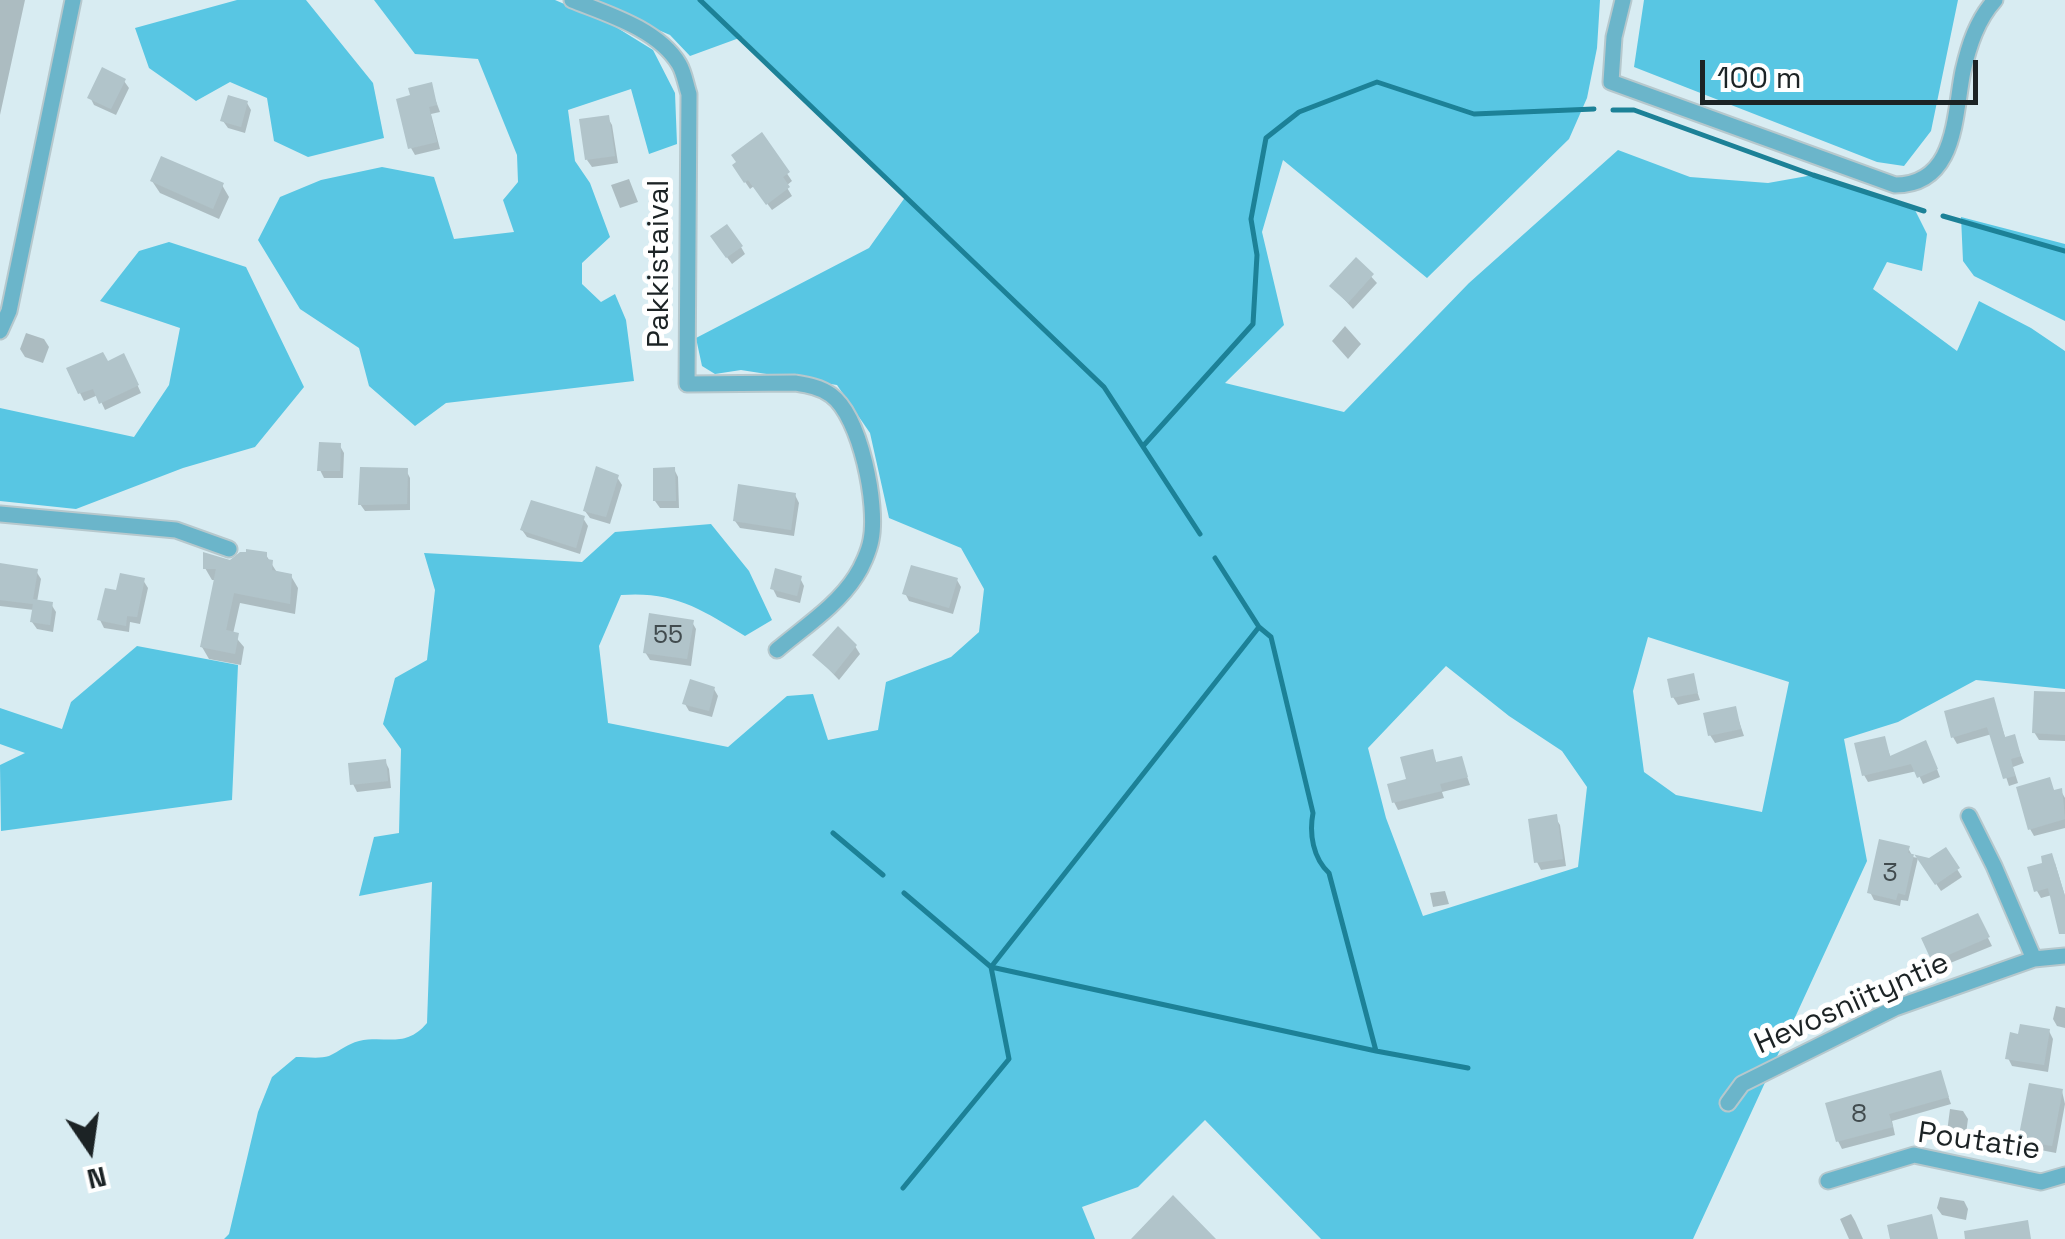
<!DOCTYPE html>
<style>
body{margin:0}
#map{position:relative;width:2065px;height:1239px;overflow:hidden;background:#d8ecf2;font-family:"Space Grotesk",sans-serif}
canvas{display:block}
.north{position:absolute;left:40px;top:1099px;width:100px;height:100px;-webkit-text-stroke:8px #fff;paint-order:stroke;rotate:167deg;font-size:28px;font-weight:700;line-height:40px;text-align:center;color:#1c2325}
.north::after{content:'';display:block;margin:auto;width:35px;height:45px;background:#1c2325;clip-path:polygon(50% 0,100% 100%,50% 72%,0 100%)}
.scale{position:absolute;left:1700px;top:60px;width:278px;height:45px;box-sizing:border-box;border:5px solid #1c2325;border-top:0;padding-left:12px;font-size:30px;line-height:35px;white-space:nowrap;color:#1c2325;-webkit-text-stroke:8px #fff;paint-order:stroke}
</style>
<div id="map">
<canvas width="2065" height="1239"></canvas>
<div class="north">N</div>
<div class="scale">100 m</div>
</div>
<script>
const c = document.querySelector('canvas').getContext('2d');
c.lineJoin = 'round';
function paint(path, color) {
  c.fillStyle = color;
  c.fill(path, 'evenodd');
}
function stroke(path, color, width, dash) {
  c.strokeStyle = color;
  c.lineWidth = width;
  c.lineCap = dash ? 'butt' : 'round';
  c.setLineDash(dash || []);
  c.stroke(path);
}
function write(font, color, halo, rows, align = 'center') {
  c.font = font + ' "Space Grotesk",sans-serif';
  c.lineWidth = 10;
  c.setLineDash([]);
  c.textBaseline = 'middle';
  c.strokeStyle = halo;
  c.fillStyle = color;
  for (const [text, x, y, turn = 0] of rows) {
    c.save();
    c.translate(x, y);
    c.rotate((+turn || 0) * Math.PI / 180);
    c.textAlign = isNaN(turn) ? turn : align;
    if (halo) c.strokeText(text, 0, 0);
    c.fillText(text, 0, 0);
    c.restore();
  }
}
const green = new Path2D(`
 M237,0H306L373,83L384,138L308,157L274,141L267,98L230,82L196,101L149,68L135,28Z
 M374,0H555L611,24L653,50L675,93L677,144L649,154L631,89L568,110L575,161L590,183L610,237L582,263V284L601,302L615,294L626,320L634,381L446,403L415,426L369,386L359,348L300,309L258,240L280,197L321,180L382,167L434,177L454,239L514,232L503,200L518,182L517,155L478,59L415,54Z
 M589,0H1600L1597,48L1587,98L1569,139L1427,278L1283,160L1262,232L1284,325L1225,383L1344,412L1469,283L1618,150L1690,177L1768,183L1813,175L1913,206L1927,234L1922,271L1887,262L1873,289L1957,351L1979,301L2031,328L2065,351V689L1976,680L1898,722L1844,739L1867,861L1693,1239H1321L1205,1120L1138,1187L1082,1207L1095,1239H224L229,1234L258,1112L272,1077L296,1057C306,1057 320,1059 329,1056C340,1051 347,1044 359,1041C386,1035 405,1049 427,1023L432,882L359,896L374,837L399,833L401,749L383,724L395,678L427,660L435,590L424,553L582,562L615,532L711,524L749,571L772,620L745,636C701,609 674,591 621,595L599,646L608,723L728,747L787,696L813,694L828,740L878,730L886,682L951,657L979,632L984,589L961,548L889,518L870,433L837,385L741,370L715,374L702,366L696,338L869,248L906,196L742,37L690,56L670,35ZM1648,637L1789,682L1762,812L1676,795L1644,772L1633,691ZM1446,666L1509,716L1562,751L1587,787L1578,867L1423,916L1386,818L1368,748Z
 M1644,0H1958L1931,131L1904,166L1877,162L1634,67Z
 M1961,217L2065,244V321L1974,276L1963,261Z
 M169,242L246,267L304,387L255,447L183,468L76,509L0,501V408L134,437L169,385L180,328L100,301L139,251Z
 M137,646L238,665L232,800L1,831L0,765L25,753L0,744V708L62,729L71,702Z`);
const shadow = new Path2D(`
 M0,0H25L0,115Z
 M124,81L129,88L116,115L94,105L90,97Z
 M430,85L440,112L431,114L440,149L415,155L411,148L413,97Z
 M247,103L251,110L245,133L228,128L223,121Z
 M608,118L612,125L618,163L592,167L587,160Z
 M762,136L792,181L786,186L792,196L772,210L754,186L750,189L739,173Z
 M629,179L638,202L620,208L611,185Z
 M152,181L222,185L229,197L219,219L160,193Z
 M717,244L741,247L745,254L732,264Z
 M1356,260L1377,283L1353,309L1332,286Z
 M1345,326L1361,344L1348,359L1332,341Z
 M26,333L44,339L49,347L43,363L25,357L20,349Z
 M107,364H128L141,393L105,410L98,395L84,401L80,393Z
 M340,446L344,453L343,478H324L320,470Z
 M674,469L678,477L679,508H660L655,501Z
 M406,470L410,478V510L365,511L360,504Z
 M617,477L622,485L610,524L590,518L585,511Z
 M795,495L799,503L794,536L740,528L735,521Z
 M583,518L588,526L580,554L527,537L522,530Z
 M266,555L278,574L291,576L298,588L295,614L240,603L233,634L244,647L241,665L209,659L202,647L216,580H212L205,568Z
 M0,566L36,571L41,579L37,602L51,604L56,612L53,632L37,629L32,622L34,610L0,606Z
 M800,578L804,586L800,603L777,597L773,589Z
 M143,580L148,588L140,624L130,622L129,632L104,628L100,620L118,593Z
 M957,580L961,587L953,614L909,601L905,593Z
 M692,622L696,629L691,666L650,660L645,652Z
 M855,646L860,654L839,680L815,655Z
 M1692,676L1700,700L1678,705L1673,697Z
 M714,689L718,696L712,717L689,711L685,704Z
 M2065,695V741L2039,740L2034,732Z
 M1993,700L2006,740L2014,737L2024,763L2013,767L2018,783L2009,786L1992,734L1957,744L1953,737Z
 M1735,709L1744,736L1715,743L1710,735Z
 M1884,739L1891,758L1930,751L1940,777L1923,784L1917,771L1868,782L1864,775Z
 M1432,752L1437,764L1461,759L1470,785L1442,792L1444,798L1398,810L1394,802Z
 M385,761L389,769L391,788L357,792L353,784Z
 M2049,780L2055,793L2061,791L2065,798V828L2034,836L2030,829Z
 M1555,817L1560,825L1566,866L1541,870L1537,862Z
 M1908,848L1913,857L1918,858L1908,901L1901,900L1900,906L1874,900L1870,892Z
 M1945,850L1962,877L1941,891L1919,858L1930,861Z
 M2055,863L2065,896V933L2052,895L2041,898L2037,891Z
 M1445,891L1449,904L1433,907L1430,893Z
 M1977,916L1992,946L1938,968L1934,961Z
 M2056,1006L2065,1008V1028L2057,1026L2053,1019Z
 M2049,1031L2053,1039L2048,1072L2012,1066L2008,1058Z
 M1940,1073L1951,1104L1892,1121L1895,1135L1842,1149L1838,1141Z
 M2062,1091L2065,1104L2056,1153L2025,1147L2021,1139Z
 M1950,1109L1963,1111L1968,1119L1965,1141L1951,1139L1947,1132Z
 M1940,1197L1964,1201L1968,1209L1966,1220L1942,1215L1937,1208Z
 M1851,1214L1855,1221L1863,1239H1849L1840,1219Z`);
const stream = new Path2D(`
 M700,0L1104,387L1200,534
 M1613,110H1634L1813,175L1924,211
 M1943,216L2065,251
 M1144,445L1253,324L1257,255L1251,219L1266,138L1299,112L1377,82L1474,114L1594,109
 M1215,558L1259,627L1271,637L1313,813C1309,834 1313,858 1329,873L1376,1051
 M833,833L883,875
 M904,893L991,967L1376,1051L1468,1068
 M903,1188L1009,1059L991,967L1259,627`);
const building = new Path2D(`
 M102,67L126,79L111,109L87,98Z
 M432,82L437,105L429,107L437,142L408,149L396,99L410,95L408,88Z
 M228,95L248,101L241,127L220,121Z
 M609,115L615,156L585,160L579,119Z
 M762,132L790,172L783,177L790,187L766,205L748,180L744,183L732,165L736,162L731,155Z
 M161,156L224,183L213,209L150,181Z
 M727,224L743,246L726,258L710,236Z
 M1356,257L1374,274L1348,303L1329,286Z
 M103,352L108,361L124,353L139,385L99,404L93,389L78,394L66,368Z
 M319,442L341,443L340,471H317Z
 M596,466L619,475L606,517L583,511Z
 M360,467L408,468L407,504L358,505Z
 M675,467L676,501H653V468Z
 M738,484L796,493L791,530L733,521Z
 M531,500L585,516L576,548L520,530Z
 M246,549L267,552V559L273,560L272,570L292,574L290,604L234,593L226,630L239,633L235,654L200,647L216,569H203V552L230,560L240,552H246Z
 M0,563L38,569L33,599L53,602L50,625L30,622L33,604L0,600Z
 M911,565L958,578L949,608L902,594Z
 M775,568L802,576L797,596L770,589Z
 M120,573L145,578L137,617L127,616L126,626L97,620L105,588L116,590Z
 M649,613L694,620L687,659L643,653Z
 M838,626L857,645L834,674L812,655Z
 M1694,673L1698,693L1671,698L1667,679Z
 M690,679L715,687L709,711L682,704Z
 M2034,691L2065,692V735L2032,733Z
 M1994,697L2005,737L2015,734L2021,756L2011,759L2015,776L2003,779L1987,727L1951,738L1944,711Z
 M1736,706L1741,729L1708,736L1703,713Z
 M1885,736L1890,756L1926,740L1938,769L1917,778L1911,764L1862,776L1854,743Z
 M1433,749L1436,762L1462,756L1468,777L1440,784L1442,791L1392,803L1387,784L1406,779L1400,757Z
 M386,759L388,781L350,785L348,763Z
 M2050,777L2054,790L2062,788L2065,819L2028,830L2016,787Z
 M1557,814L1563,859L1534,863L1528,819Z
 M1879,839L1910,846L1908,853L1929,858L1946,847L1960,868L1935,885L1914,854L1905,895L1898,893L1896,900L1867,893Z
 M2052,853L2065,896V934H2059L2048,888L2034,892L2027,867L2042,863L2041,856Z
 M1978,913L1990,937L1932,962L1921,938Z
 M2020,1024L2050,1029L2044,1065L2005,1059L2010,1032L2018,1034Z
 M1941,1070L1949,1097L1889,1114L1893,1127L1836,1142L1825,1103Z
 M2029,1083L2063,1089L2052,1146L2018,1140Z
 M1173,1195L1216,1239H1131Z
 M1932,1214L1938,1239H1890L1887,1225Z
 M2028,1220L2031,1239H1965L1964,1231Z`);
const minor = new Path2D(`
 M572,0C607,14 658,29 679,64C684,72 686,85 689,94L687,384L795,383C807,385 820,387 831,395C861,417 878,506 871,540C869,551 862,567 856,576C837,606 804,627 777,650
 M1623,0L1614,37L1611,82L1895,185C1957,185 1954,115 1963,71C1969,45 1977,20 1995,0
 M0,331L9,311L73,0
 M0,514L176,530L229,549
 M1969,816L1994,866L2034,959
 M1728,1103L1742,1084L1895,1008L2034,959L2065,956
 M1828,1181L1914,1155L2041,1182L2065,1175`);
const numberNames = [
 ["55",668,636],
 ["3",1890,874],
 ["8",1859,1115]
];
const streetNames = [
 ["Pakkistaival",660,264,-90],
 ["Hevosniityntie",1852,1004,-24],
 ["Poutatie",1979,1142,8]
];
paint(green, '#58c6e3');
paint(shadow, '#0003');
stroke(stream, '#1c8197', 5);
paint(building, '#b1c4ca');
stroke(minor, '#b6c8cd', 19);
stroke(minor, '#6bb5ca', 15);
write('25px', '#414b4e', null, numberNames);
write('30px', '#1c2325', '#fff', streetNames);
</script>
